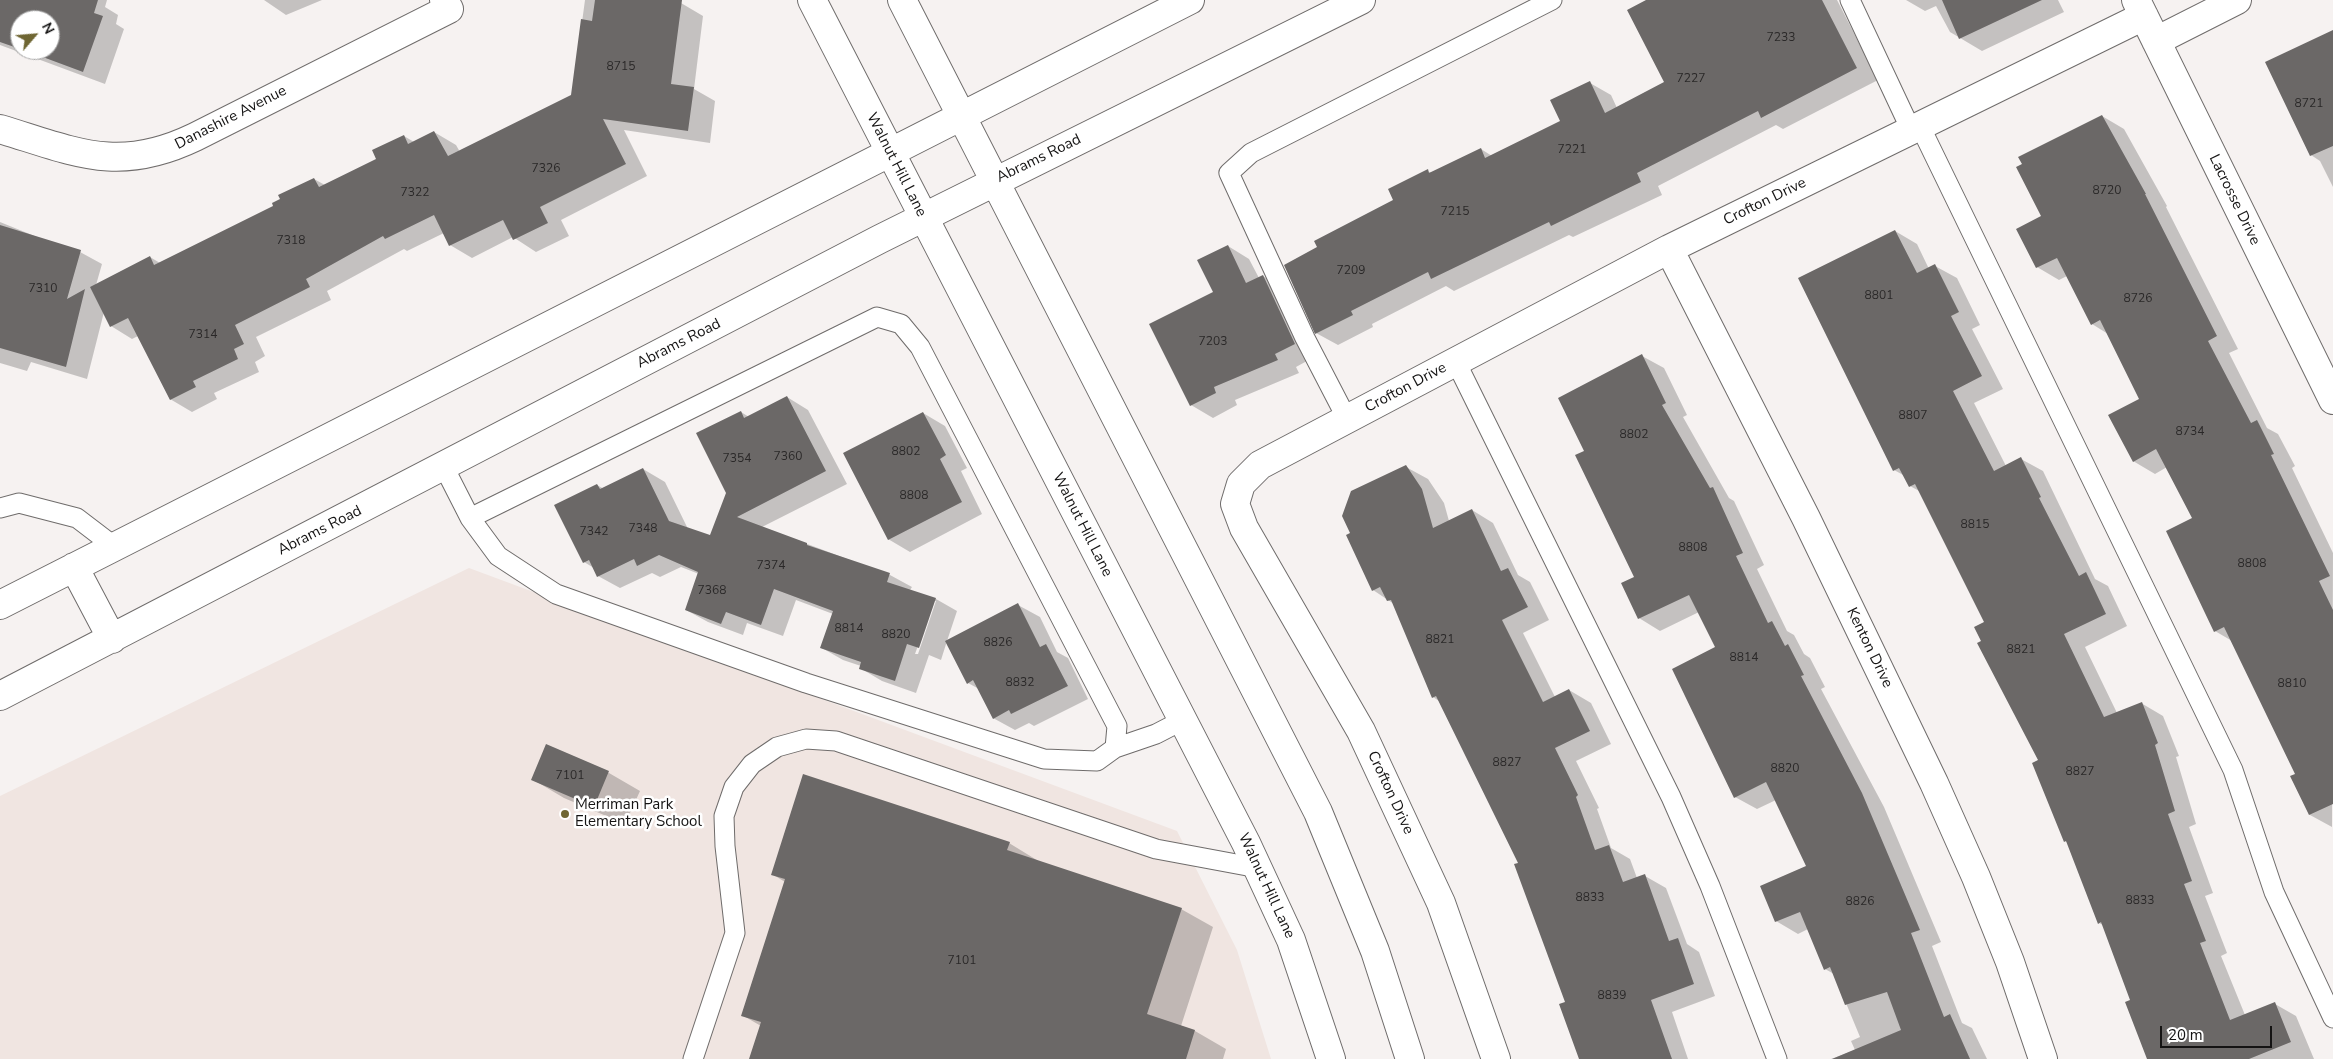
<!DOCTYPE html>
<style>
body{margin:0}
#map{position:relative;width:2333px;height:1059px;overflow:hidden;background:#f6f2f1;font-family:"Nunito Sans",sans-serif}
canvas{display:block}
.north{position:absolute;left:10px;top:10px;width:50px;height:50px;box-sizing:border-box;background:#fff;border:1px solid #a1a1a1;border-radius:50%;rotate:63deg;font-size:14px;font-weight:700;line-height:20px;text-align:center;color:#141313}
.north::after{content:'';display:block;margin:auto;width:18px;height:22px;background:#6f6633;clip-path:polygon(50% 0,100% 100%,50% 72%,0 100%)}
.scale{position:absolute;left:2160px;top:1026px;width:112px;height:22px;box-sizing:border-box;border:2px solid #141313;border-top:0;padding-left:6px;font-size:15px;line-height:18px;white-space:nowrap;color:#141313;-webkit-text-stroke:4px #fff;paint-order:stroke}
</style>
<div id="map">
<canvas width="2333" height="1059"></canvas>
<div class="north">N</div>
<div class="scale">20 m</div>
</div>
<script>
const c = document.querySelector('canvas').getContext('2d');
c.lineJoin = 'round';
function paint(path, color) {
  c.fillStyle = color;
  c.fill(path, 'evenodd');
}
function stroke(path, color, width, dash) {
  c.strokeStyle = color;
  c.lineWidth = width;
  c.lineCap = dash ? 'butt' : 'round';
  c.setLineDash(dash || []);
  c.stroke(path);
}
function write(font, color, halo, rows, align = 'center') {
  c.font = font + ' "Nunito Sans",sans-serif';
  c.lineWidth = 5;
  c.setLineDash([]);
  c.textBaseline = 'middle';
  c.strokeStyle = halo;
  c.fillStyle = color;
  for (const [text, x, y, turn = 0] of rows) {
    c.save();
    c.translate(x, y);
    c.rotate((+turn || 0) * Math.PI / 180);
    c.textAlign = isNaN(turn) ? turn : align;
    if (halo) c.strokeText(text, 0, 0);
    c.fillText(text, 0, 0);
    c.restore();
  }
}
const built = new Path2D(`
 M469,568L1177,831L1237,950L1271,1059H0V796Z`);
const shadow = new Path2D(`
 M0,0H107L105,7L118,15L116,24L124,29L105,84L0,45ZM20,20H50V50H20Z
 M264,0H322L286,15Z
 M585,0H657L681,3L703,16L694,89L715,101L710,143L624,130L647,176L561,220L569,236L536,252L513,237L472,258L450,245L444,233L407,251L404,249L327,291L331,300L256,337L265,356L255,362L259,372L214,393L217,399L192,412L170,399L138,336L132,339L111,326L104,312L87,379L31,362L27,371L0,363V222L42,239L80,252L102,264L96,285L150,257L160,263L275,207L314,179L325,185L378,160L404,136L414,142L434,132L456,145L460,152L572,96Z
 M1649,0H1837L1878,80L1783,129L1776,125L1658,186L1662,195L1573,237L1569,235L1454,291L1446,286L1372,324L1373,327L1338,345L1316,333L1319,248L1395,201L1427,171L1432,173L1481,149L1492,156L1562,122L1590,83L1611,95L1617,108L1666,83Z
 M1906,0H2058L2064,12L1982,51L1950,32L1936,6L1925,11Z
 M2333,31V187L2320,161L2311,155L2267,62Z
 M2102,116L2124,129L2167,206L2166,207L2238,349L2229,353L2267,428L2278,434L2295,466L2292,468L2333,553L2332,827L2310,815L2291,777L2296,774L2232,641L2215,631L2194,519L2167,467L2155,474L2133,461L2140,399L2108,334L2092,324L2067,276L2059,280L2037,267L2043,217Z
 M1895,231L1917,244L1929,269L1935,266L1957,278L1980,325L1972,329L2003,389L1974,403L2006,466L2021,459L2043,471L2095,579L2108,586L2127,626L2085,647L2117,713L2141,703L2163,716L2179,756L2176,757L2196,824L2189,827L2213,893L2205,896L2227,953L2221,956L2245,1015L2275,1004L2296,1016L2314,1059H2149L2132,1001L2103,925L2099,923L2069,843L2065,841L2039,761L1982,642L1985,623L1921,492L1910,486L1905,476L1894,470Z
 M1228,246L1249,259L1259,278L1263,276L1285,289L1316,356L1296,367L1299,373L1235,400L1237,405L1213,418L1191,405L1214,292Z
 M1642,356L1664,368L1687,415L1683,417L1729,498L1734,501L1764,565L1757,569L1787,631L1794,635L1804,654L1810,658L1825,687L1821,689L1884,807L1941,942L1932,946L1962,1023L1972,1028L1987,1059H1831L1855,1050L1851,1041L1860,1037L1834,974L1825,969L1808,929L1798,934L1776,921L1807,867L1776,800L1757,809L1735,797L1716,648L1699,612L1660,631L1639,618L1635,578L1585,452Z
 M787,397L808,410L847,484L762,527L890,575L912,587L910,590L936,599L957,611L947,641L1018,605L1040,617L1057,652L1068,658L1088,699L1034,726L1029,723L1015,730L993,718L979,689L968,683L947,641L941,660L929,655L916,693L882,681L860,668L861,666L843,660L822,648L833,614L796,600L783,636L747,623L743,635L708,622L686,610L699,574L681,567L660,577L652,573L620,588L598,576L594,568L584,562L597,485L604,489L643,469L665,482L688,529L710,537L727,493L741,412L749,417ZM934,601H936L918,654H915Z
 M923,413L945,426L967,468L961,471L982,514L910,552L888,539Z
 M1406,467L1428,479L1444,503L1449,521L1472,510L1493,523L1518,575L1530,582L1549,620L1523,633L1555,697L1569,690L1591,703L1611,744L1576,761L1599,808L1597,809L1611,848L1630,859L1637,878L1645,876L1666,888L1687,944L1699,952L1715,996L1672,1012L1688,1059H1581L1566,1003L1520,864L1439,701L1433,697L1394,604L1373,590L1351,534Z
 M547,746L609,773L640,791L625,824L564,798L532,779Z
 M1009,843L1040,862L1181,909L1213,927L1181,1026L1195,1031L1226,1049L1223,1059H751L761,1026L742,1015L785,882L772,874Z`);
const building = new Path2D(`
 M0,0H98L94,13L103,16L83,72L24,50H50V20H20V49L0,42Z
 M595,0H682L671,84L694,87L688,131L603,119L626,164L540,207L548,223L513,240L503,220L449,246L434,215L385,239L383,236L306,279L310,287L235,325L244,344L234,349L238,359L193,381L196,387L170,400L128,318L110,327L90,287L150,256L154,265L273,206L272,203L280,199L278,195L314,178L319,187L376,159L372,150L404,135L408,144L434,131L448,156L571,95L581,19L592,21Z
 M1646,0H1822L1857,68L1761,118L1758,111L1637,173L1641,182L1551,226L1549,222L1431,279L1428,272L1351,311L1353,315L1315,334L1284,265L1317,247L1314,241L1393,200L1388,189L1428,169L1429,173L1481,148L1485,158L1560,121L1550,100L1590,81L1605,113L1664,82L1627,10Z
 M1942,0H2042L1959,39Z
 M2333,30V146L2310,156L2265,62Z
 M2102,115L2146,194H2145L2217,336L2208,341L2251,423L2257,420L2274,454L2271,455L2330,576L2319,581L2333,610V804L2309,815L2290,776L2295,774L2224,627L2214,632L2166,531L2192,518L2156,449L2133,462L2108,415L2139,399L2100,320L2091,325L2057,258L2036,268L2016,229L2041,216L2016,167L2022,164L2018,157Z
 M0,225L81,250L67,299L85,289L66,367L0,348Z
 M1895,230L1917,273L1935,264L1959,312L1951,316L1982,376L1953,391L1994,471L2021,457L2041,497L2039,498L2079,576L2086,572L2106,614L2064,634L2104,717L2142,702L2158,743L2155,745L2175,811L2168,814L2192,881L2184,884L2206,941L2200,943L2230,1020L2275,1002L2291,1042L2249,1059H2147L2125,1002L2130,1000L2101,922L2098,924L2066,841L2064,842L2032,763L2038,760L1977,643L1981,641L1974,627L1984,622L1915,484L1909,487L1899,468L1893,471L1798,278Z
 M1228,245L1246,283L1263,275L1295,344L1275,354L1278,360L1214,387L1216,393L1190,406L1149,324L1213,292L1197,260Z
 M1642,354L1666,403L1662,405L1710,488L1713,487L1743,553L1736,556L1768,623L1772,621L1785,646L1788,644L1804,675L1801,676L1862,793L1920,930L1911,933L1944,1017L1950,1014L1970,1059H1832L1901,1030L1887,992L1845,1005L1830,967L1824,970L1800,912L1775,922L1760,886L1806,866L1766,782L1734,798L1672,669L1715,647L1689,595L1638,619L1621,583L1634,577L1575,455L1584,451L1558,398Z
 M787,396L826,471L737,517L807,543V545L890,573L887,582L936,598L919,648L907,644L895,681L859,669L861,662L820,648L833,611L774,589L761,625L726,612L721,624L685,610L698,572L659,555L637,566L634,559L597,577L589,560L583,563L554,505L597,484L600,489L643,468L669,521L710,535L726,493L696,433L741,411L744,418Z
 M923,412L946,455L940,459L962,502L888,540L843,453Z
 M1406,465L1422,489L1433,528L1472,509L1501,571L1508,568L1528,607L1502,620L1543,702L1569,689L1590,731L1555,748L1578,795L1576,797L1595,850L1609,845L1623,882L1645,874L1669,941L1678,938L1694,984L1651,1000L1672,1059H1579L1559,1004L1565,1002L1514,864L1518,863L1436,696L1432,698L1391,600L1387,601L1380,587L1372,591L1346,535L1350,533L1342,516L1351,491Z
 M1018,603L1040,647L1046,644L1068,686L1011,714L1009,710L993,719L973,680L967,684L945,641Z
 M546,744L609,771L594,807L531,780Z
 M803,774L1010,842L1007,850L1182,908L1147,1014L1195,1030L1186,1059H749L761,1022L741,1016L785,879L771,875Z`);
const service = new Path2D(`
 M1850,0L1911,130
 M1920,126L2233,770L2274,892L2333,1018
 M1456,362L1671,797L1710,886L1777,1059
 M1347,419L1305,338L1229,173L1251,153L1552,0
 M444,467L470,518L498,556L556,594L806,683L1044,759L1097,761L1115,748L1117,726L920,347L901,324L877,317L470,518
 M0,508L19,503L77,518L115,547
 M1115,748L1156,734L1183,720
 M693,1059L735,933L725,846L724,816L734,787L752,764L777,747L806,739L836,741L1156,849L1258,868`);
const minor = new Path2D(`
 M2136,0L2333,400
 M2156,41L2237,0
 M0,129C76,152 118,174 195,137L449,9L444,0
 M1669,249L1806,518L1934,783L1976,877L2010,962L2043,1059
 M1496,1059L1441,903L1361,731L1244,528L1235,504L1241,484L1260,465L1669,249L2144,16`);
const secondary = new Path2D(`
 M812,0L1246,843L1291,940L1331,1059
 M902,0L1318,812L1375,951L1410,1059
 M74,567L112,639
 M0,605L1190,0
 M0,696L880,239L1361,0`);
const markers = [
 [565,814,5,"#6f6633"]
];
const numberNames = [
 ["7233",1781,38],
 ["8715",621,67],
 ["7227",1691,79],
 ["8721",2309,104],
 ["7221",1572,150],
 ["7326",546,169],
 ["8720",2107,191],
 ["7322",415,193],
 ["7215",1455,212],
 ["7318",291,241],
 ["7209",1351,271],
 ["7310",43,289],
 ["8801",1879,296],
 ["8726",2138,299],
 ["7314",203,335],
 ["7203",1213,342],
 ["8807",1913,416],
 ["8734",2190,432],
 ["8802",1634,435],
 ["8802",906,452],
 ["7360",788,457],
 ["7354",737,459],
 ["8808",914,496],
 ["8815",1975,525],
 ["7348",643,529],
 ["7342",594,532],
 ["8808",1693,548],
 ["8808",2252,564],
 ["7374",771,566],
 ["7368",712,591],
 ["8814",849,629],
 ["8820",896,635],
 ["8821",1440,640],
 ["8826",998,643],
 ["8821",2021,650],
 ["8814",1744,658],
 ["8832",1020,683],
 ["8810",2292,684],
 ["8827",1507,763],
 ["8820",1785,769],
 ["8827",2080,772],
 ["7101",570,776],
 ["8833",1590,898],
 ["8833",2140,901],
 ["8826",1860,902],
 ["7101",962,961],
 ["8839",1612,996]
];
const streetNames = [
 ["Danashire Avenue",231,118,-27],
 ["Abrams Road",1039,159,-26],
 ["Walnut Hill Lane",896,165,63],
 ["Lacrosse Drive",2234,200,64],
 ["Crofton Drive",1765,202,-26],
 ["Abrams Road",679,344,-27],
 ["Crofton Drive",1406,388,-28],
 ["Walnut Hill Lane",1082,525,63],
 ["Abrams Road",320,531,-27],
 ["Kenton Drive",1869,648,64],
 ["Crofton Drive",1390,793,65],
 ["Walnut Hill Lane",1266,886,65]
];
const poiNames = [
 ["Merriman Park",575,805],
 ["Elementary School",575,822]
];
paint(built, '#f0e5e1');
paint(shadow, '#0003');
paint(building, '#6b6867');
stroke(service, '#6f6c6b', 21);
stroke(minor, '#6f6c6b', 30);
stroke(secondary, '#6f6c6b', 30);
stroke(service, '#fff', 19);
stroke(minor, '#fff', 28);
stroke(secondary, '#fff', 28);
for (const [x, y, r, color] of markers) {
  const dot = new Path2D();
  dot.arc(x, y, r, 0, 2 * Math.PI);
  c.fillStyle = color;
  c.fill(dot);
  stroke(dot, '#fff', 2);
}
write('12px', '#2a2828', null, numberNames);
write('15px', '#141313', '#fff', streetNames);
write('15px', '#141313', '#fff', poiNames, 'left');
</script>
